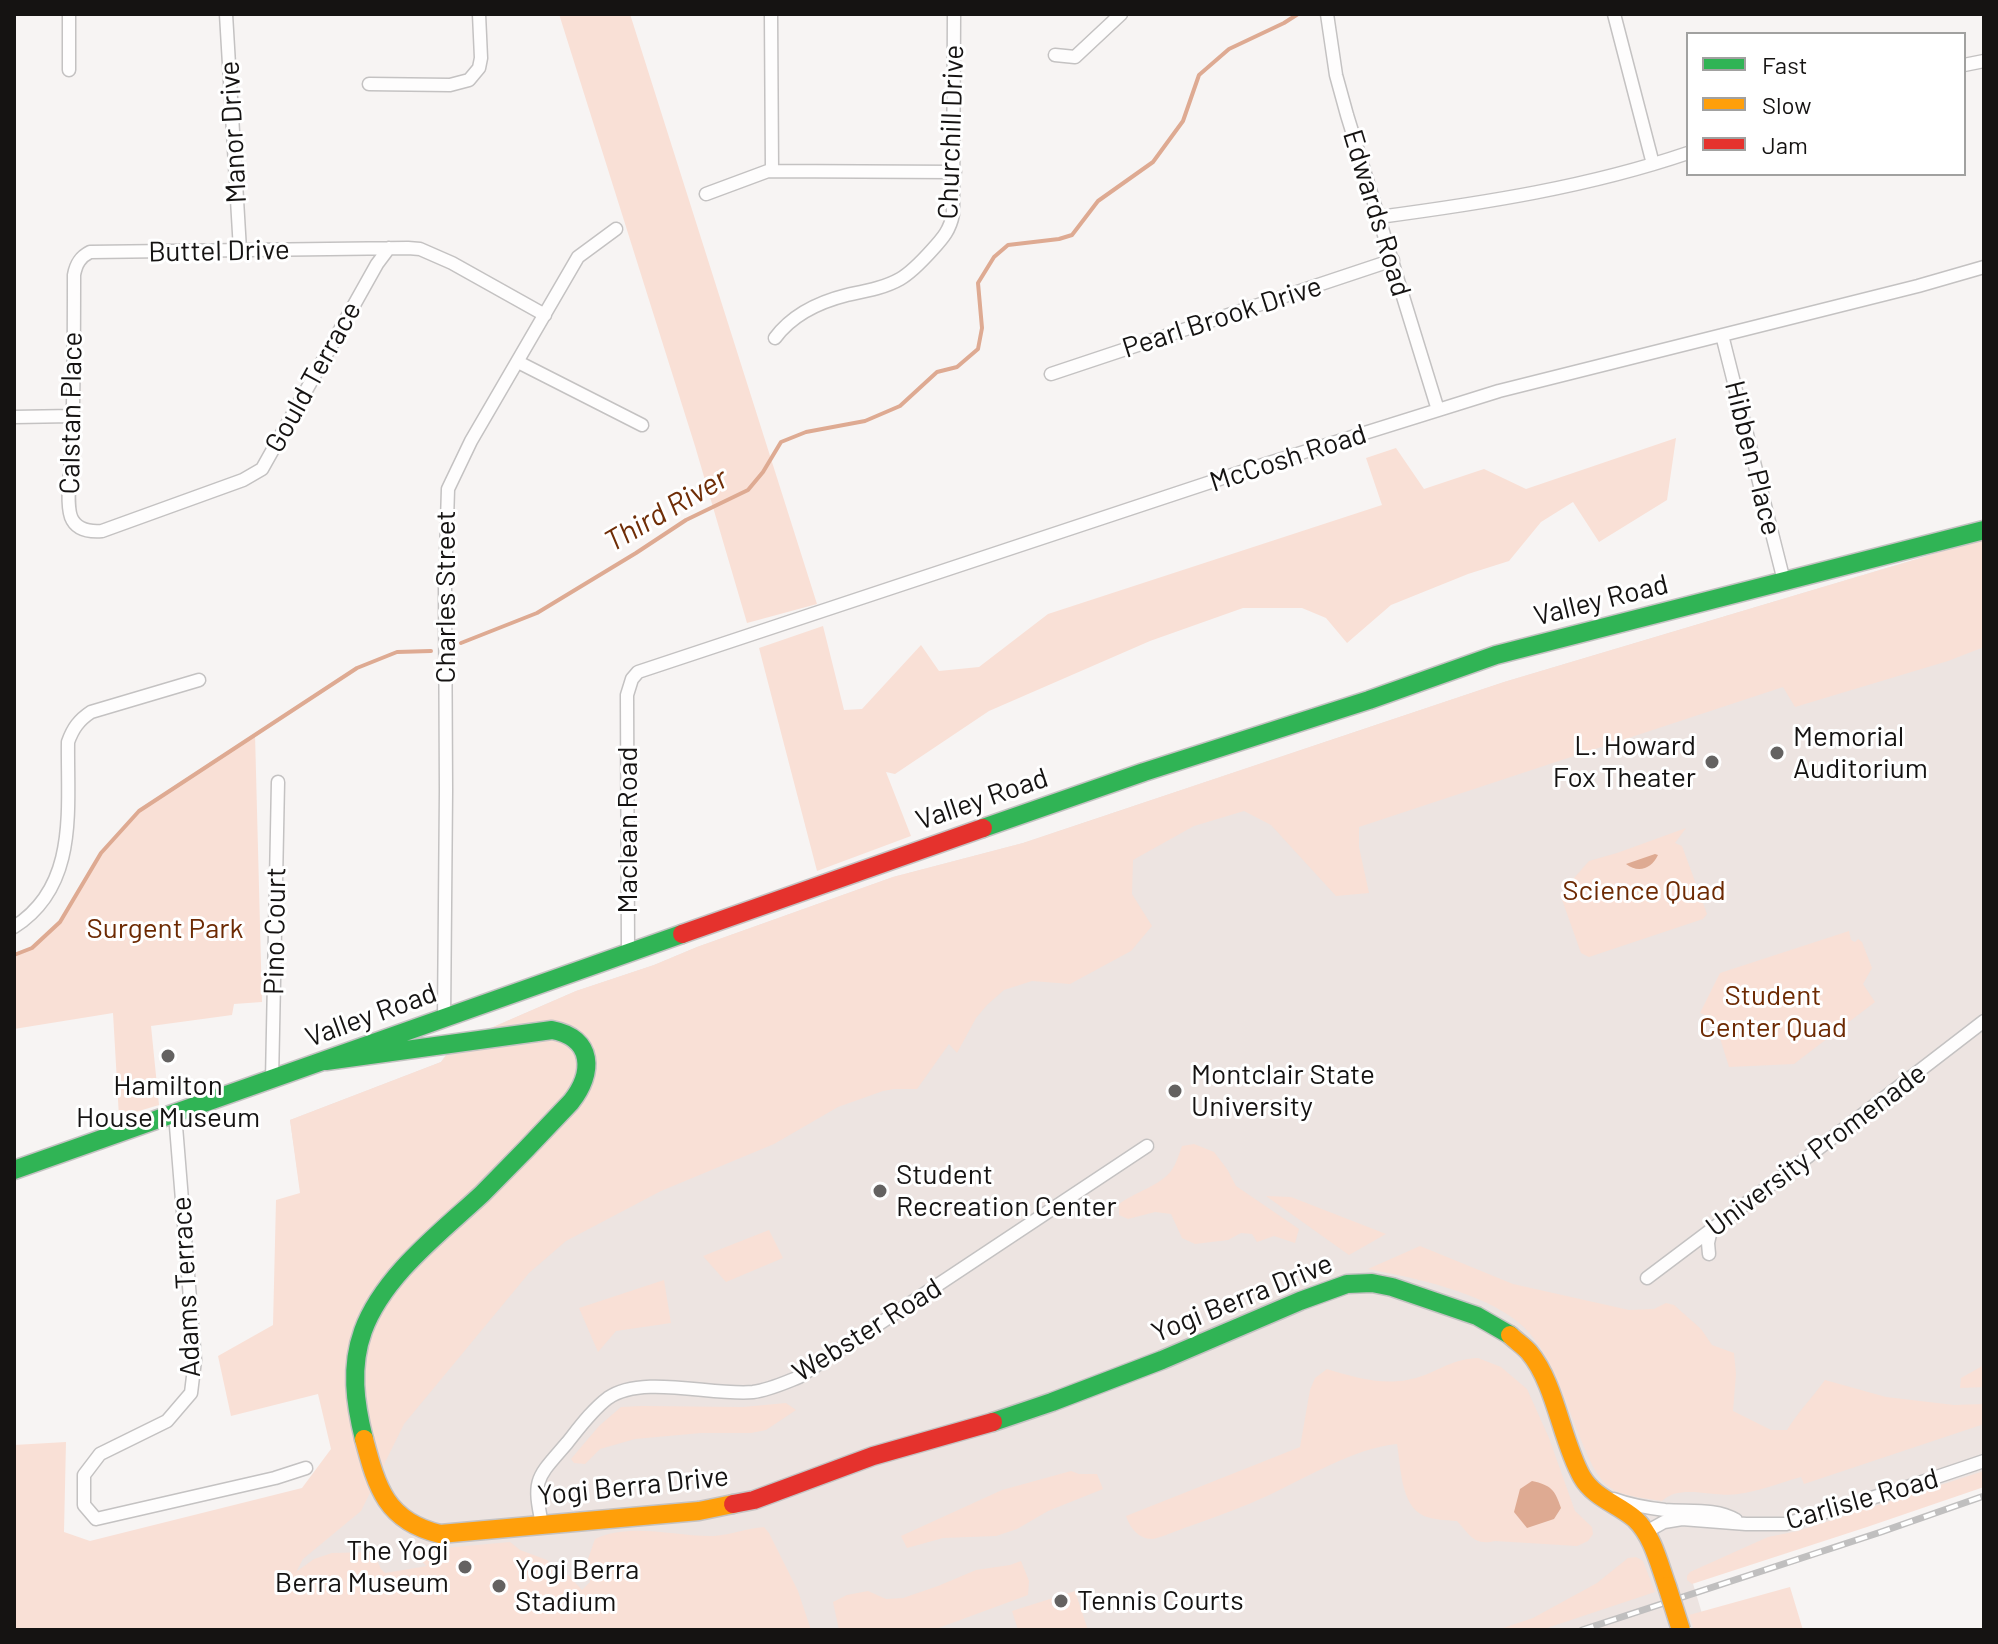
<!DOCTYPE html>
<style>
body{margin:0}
#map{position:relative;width:1998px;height:1644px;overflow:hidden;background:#f7f4f3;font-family:Barlow,sans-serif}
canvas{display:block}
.frame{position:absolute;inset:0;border:16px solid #151312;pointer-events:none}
.legend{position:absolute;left:1686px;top:32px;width:280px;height:144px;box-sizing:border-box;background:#fff;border:2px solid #a1a1a0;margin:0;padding:10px 14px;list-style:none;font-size:24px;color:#151312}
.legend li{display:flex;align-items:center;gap:16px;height:40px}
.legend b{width:40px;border:2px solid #a1a1a0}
</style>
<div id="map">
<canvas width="1998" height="1644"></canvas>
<div class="frame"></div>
<ul class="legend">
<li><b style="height:10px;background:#30b455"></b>Fast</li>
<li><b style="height:10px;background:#ff9f0a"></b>Slow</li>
<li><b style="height:10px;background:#e5322d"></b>Jam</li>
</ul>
</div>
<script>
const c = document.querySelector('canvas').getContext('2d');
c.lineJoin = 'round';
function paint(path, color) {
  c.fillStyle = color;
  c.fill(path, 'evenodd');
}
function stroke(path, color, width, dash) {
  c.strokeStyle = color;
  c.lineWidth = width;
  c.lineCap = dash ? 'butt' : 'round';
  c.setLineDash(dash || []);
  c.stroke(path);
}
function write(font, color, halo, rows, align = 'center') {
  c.font = font + ' Barlow,sans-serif';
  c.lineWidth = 6;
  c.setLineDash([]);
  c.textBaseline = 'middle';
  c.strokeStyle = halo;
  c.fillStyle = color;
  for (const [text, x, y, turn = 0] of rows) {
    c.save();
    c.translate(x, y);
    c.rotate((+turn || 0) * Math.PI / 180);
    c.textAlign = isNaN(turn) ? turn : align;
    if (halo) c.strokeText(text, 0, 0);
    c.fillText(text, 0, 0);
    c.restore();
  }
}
const built = new Path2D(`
 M1984,539V1478L1691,1577L1707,1630H250L343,1483L290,1120L441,1062L454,1044L576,991L654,965L697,947L893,877L1023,843L1504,682Z`);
const green = new Path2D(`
 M559,14H630L817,604L747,623L695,446Z
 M1676,438L1667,500L1599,542L1573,502L1541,522L1509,561L1468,574L1391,605L1347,643L1326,618L1302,608H1243L1150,641L989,711L895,774L886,772L911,836L817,871L759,648L823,626L844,710L862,709L921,645L939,671L979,667L1048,614L1382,505L1366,458L1396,448L1424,489L1484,469L1526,489Z
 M1984,539V647L1948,661L1795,707L1783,687L1359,827V847L1369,893L1336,896L1271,825L1244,811L1194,826L1133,860L1132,894L1152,926L1131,951L1070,984L1032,981L1004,990L987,1005L976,1018L957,1053L949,1044L917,1089H894L883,1091L838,1107L774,1144L661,1191L566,1241L529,1273L404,1424L361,1511L303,1559L296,1572L314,1559L332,1553L373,1552L381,1569L385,1573L427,1566L410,1551L510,1542L520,1550L547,1560L560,1577L566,1573L582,1590L590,1582L588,1559L595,1539C632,1522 675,1537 714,1536C731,1535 747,1528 764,1527L769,1533L798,1591L811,1630H14V1445L66,1442L64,1532L90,1541L302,1488L331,1449L318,1394L231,1416L218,1356L273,1325L276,1200L300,1193L290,1120L441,1062L454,1044L576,991L654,965L697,947L893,877L1023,843L1504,682Z
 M255,734L262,1002L234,1004L232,1015L151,1026L159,1105L119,1117L113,1013L14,1029V955L32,948L60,922L101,853L139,811Z
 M1686,828L1675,843L1682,846L1707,914L1703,919L1589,957L1581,953L1560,894L1589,861L1617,853Z
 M1849,931L1851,940L1855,942L1858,939L1862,942L1872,968L1863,984L1875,1002L1794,1064L1729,1067L1714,1019L1700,1013L1720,973Z
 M1194,1144L1214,1152L1227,1169L1236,1186L1299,1229L1295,1243L1274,1236L1257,1242L1252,1234L1241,1233L1228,1240L1195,1244L1182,1238L1171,1214L1155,1212L1128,1219L1119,1215V1204C1133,1193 1161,1185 1171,1171C1176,1165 1179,1154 1182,1146Z
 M1266,1196L1291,1197L1386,1234L1349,1255Z
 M769,1230L783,1258L726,1282L703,1256Z
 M1420,1246L1513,1284L1629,1310L1654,1309L1666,1303L1674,1305L1701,1329L1712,1345L1734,1353L1736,1374L1733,1411L1771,1430H1787C1798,1412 1812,1398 1825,1380L1886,1397L1954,1405L1984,1404V1424L1804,1484L1801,1477C1780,1483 1759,1491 1738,1494C1715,1498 1680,1483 1662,1501C1646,1498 1623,1497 1609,1487C1595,1476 1588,1456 1581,1440C1565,1401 1551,1349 1518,1322C1481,1292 1415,1278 1368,1269Z
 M664,1280L671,1323L616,1331L598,1352L579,1308Z
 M1478,1358L1501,1367L1527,1389L1549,1438L1575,1511L1592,1527L1593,1534L1588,1541L1577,1546L1495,1541C1474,1546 1470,1535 1457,1521C1446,1520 1434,1520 1424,1516C1400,1505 1401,1466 1397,1444C1354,1448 1306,1478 1267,1496C1243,1507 1218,1516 1193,1525C1183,1528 1161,1538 1152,1539C1139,1539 1130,1528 1126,1516L1300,1447L1310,1390L1315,1378L1327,1369C1360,1379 1391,1388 1425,1375C1445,1367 1455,1359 1478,1358Z
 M1984,1365V1387L1960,1388L1961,1378Z
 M786,1403L796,1410L766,1430L751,1433H701L635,1439L600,1449L585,1464L574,1463L571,1459L599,1426L621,1407L642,1406L743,1407Z
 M1071,1471L1079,1474H1097L1103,1489L1048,1511L1017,1529L996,1536L943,1538L907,1548L901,1536L1002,1490Z
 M1984,1471V1487L1981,1488L1867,1527L1692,1584L1687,1580V1576L1690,1572L1768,1537L1798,1531Z
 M1636,1557L1643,1561L1655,1592L1541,1630H1497L1533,1618L1597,1583L1628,1558Z
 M1021,1561L1029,1581L1028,1595L933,1630H839L833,1602L847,1595L868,1591L886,1599L903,1598L938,1586L976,1570L1010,1565Z
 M1790,1587L1803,1630H1694L1689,1615Z
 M1075,1591L1088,1630H1018L1012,1611Z`);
const water = new Path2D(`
 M1655,854L1658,855C1652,868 1639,874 1626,864Z
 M1532,1481C1551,1485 1555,1490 1561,1508L1554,1519L1527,1528L1514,1512L1520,1489Z`);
const stream = new Path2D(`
 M461,643L537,613L636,553L686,520L748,490L763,472L781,442L806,432L865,421L900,406L937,372L957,367L978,349L982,328L978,283L994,257L1008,245L1059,239L1072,235L1098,201L1153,162L1183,121L1199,75L1229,49L1284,23L1298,14
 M14,955L32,948L60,922L101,853L139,811L357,668L397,652L431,651`);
const street = new Path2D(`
 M69,14V70
 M226,14L240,250
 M771,14L772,171
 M1327,14L1336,75L1347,115L1438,410
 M1614,14L1653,164
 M1055,55L1075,57L1121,14
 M1964,65L1984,61
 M369,84L450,85L469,80L479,68L481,58L479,14
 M706,194L768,171L955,172
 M1379,217C1484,203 1588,187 1688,153
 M389,248L377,264L262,469L243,480L102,531C89,532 76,530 71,517C65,500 72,461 72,442C74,387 74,331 74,275C76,264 80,257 90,252L408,248L420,249L452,263L545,315
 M1722,335L1784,581
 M775,338C792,315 819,302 847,295C866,291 884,288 900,279C912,272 923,260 932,250C943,238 950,230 953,214L954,14
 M518,362L642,425
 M1051,374L1393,260
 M14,417L73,416
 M14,927C79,886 67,808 68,742C73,728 79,720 91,712L199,680
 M628,953L627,695L632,679L638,672L1256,467L1499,391L1918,286L1984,267
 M444,1019L446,791L445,585L448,489L471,441L578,257L616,229
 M272,1080L278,782
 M175,1114L195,1360L191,1393L167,1421L100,1454L84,1475V1505L96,1519L275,1478L306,1468
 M1709,1254L1708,1243L1711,1230
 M1647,1278L1801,1162L1984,1021
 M1614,1499C1630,1505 1648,1508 1665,1510C1689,1512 1716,1508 1736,1520
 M542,1524C532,1478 537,1478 567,1443C579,1428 592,1410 608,1398C642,1374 712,1396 753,1392C769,1390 784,1383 799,1377L1147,1146
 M1646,1532L1664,1522L1682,1519L1746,1524H1786L1904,1488L1984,1461`);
const fast = new Path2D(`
 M983,828L1144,772L1369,700L1496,655L1984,530
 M326,1061L552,1030C594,1038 594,1073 571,1102C542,1133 512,1164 482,1194C440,1233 383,1276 363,1331C350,1367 355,1403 364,1439
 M14,1170L682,934
 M993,1422L1052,1402L1162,1360L1300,1301L1347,1284L1372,1283L1392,1287L1477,1316L1510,1335`);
const slow = new Path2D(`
 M1510,1335C1516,1341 1524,1346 1529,1352C1556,1384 1561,1440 1582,1477C1594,1498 1618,1504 1635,1519C1653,1536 1659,1564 1667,1586
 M364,1439C377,1488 386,1521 440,1534L699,1511L733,1504`);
const jam = new Path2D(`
 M682,934L983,828
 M733,1504L754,1500L873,1456L993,1422`);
const rail = new Path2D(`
 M1582,1630L1881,1532L1984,1496`);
const slowBridge = new Path2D(`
 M1667,1586L1681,1630`);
const markers = [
 [1777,753,8,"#646261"],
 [1712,762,8,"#646261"],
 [168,1056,8,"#646261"],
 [1175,1091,8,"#646261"],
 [880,1191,8,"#646261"],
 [465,1567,8,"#646261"],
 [499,1586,8,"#646261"],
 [1061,1601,8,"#646261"]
];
const streetNames = [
 ["Manor Drive",233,132,-93],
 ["Churchill Drive",951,132,-88],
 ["Edwards Road",1377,213,73],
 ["Buttel Drive",219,251,-1],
 ["Pearl Brook Drive",1222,317,-18],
 ["Gould Terrace",313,377,-61],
 ["Calstan Place",71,413,-89],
 ["McCosh Road",1288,458,-18],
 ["Hibben Place",1753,458,76],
 ["Charles Street",446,597,-90],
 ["Valley Road",1601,600,-14],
 ["Valley Road",982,799,-19],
 ["Maclean Road",628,830,-90],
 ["Pino Court",275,931,-89],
 ["Valley Road",371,1015,-20],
 ["University Promenade",1816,1150,-37],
 ["Adams Terrace",186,1287,-93],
 ["Yogi Berra Drive",1242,1298,-22],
 ["Webster Road",867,1330,-32],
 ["Yogi Berra Drive",633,1486,-6],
 ["Carlisle Road",1862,1499,-16]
];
const poiNames = [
 ["Memorial",1793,737],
 ["Auditorium",1793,769],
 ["L. Howard",1696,746,"right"],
 ["Fox Theater",1696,778,"right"],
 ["Montclair State",1191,1075],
 ["University",1191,1107],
 ["Hamilton",168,1086,"center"],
 ["House Museum",168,1118,"center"],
 ["Student",896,1175],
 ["Recreation Center",896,1207],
 ["The Yogi",449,1551,"right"],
 ["Berra Museum",449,1583,"right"],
 ["Yogi Berra",515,1570],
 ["Stadium",515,1602],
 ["Tennis Courts",1077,1601]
];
const parkNames = [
 ["Science Quad",1644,891],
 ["Surgent Park",165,929],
 ["Student",1773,996],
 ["Center Quad",1773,1028]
];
const waterNames = [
 ["Third River",666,510,-30]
];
paint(built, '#ede4e1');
paint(green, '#f9e0d6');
paint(water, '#deaa92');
stroke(stream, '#deaa92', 4);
stroke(street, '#c4c2c2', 15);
stroke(fast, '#c4c2c2', 21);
stroke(slow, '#c4c2c2', 21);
stroke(jam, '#c4c2c2', 21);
stroke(street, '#fefdfd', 12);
stroke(fast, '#30b455', 18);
stroke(slow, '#ff9f0a', 18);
stroke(jam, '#e5322d', 18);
stroke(rail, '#c0bfbf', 7);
stroke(rail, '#fff', 4, [12]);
stroke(slowBridge, '#c4c2c2', 21, []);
stroke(slowBridge, '#ff9f0a', 18);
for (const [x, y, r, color] of markers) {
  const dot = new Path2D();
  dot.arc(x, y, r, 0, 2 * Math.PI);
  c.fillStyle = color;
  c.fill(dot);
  stroke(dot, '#fff', 3);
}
write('28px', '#151312', '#fff', streetNames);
write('28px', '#151312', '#fff', poiNames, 'left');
write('28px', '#6d2a03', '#fff', parkNames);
write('italic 30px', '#6f2d06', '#fff', waterNames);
</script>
